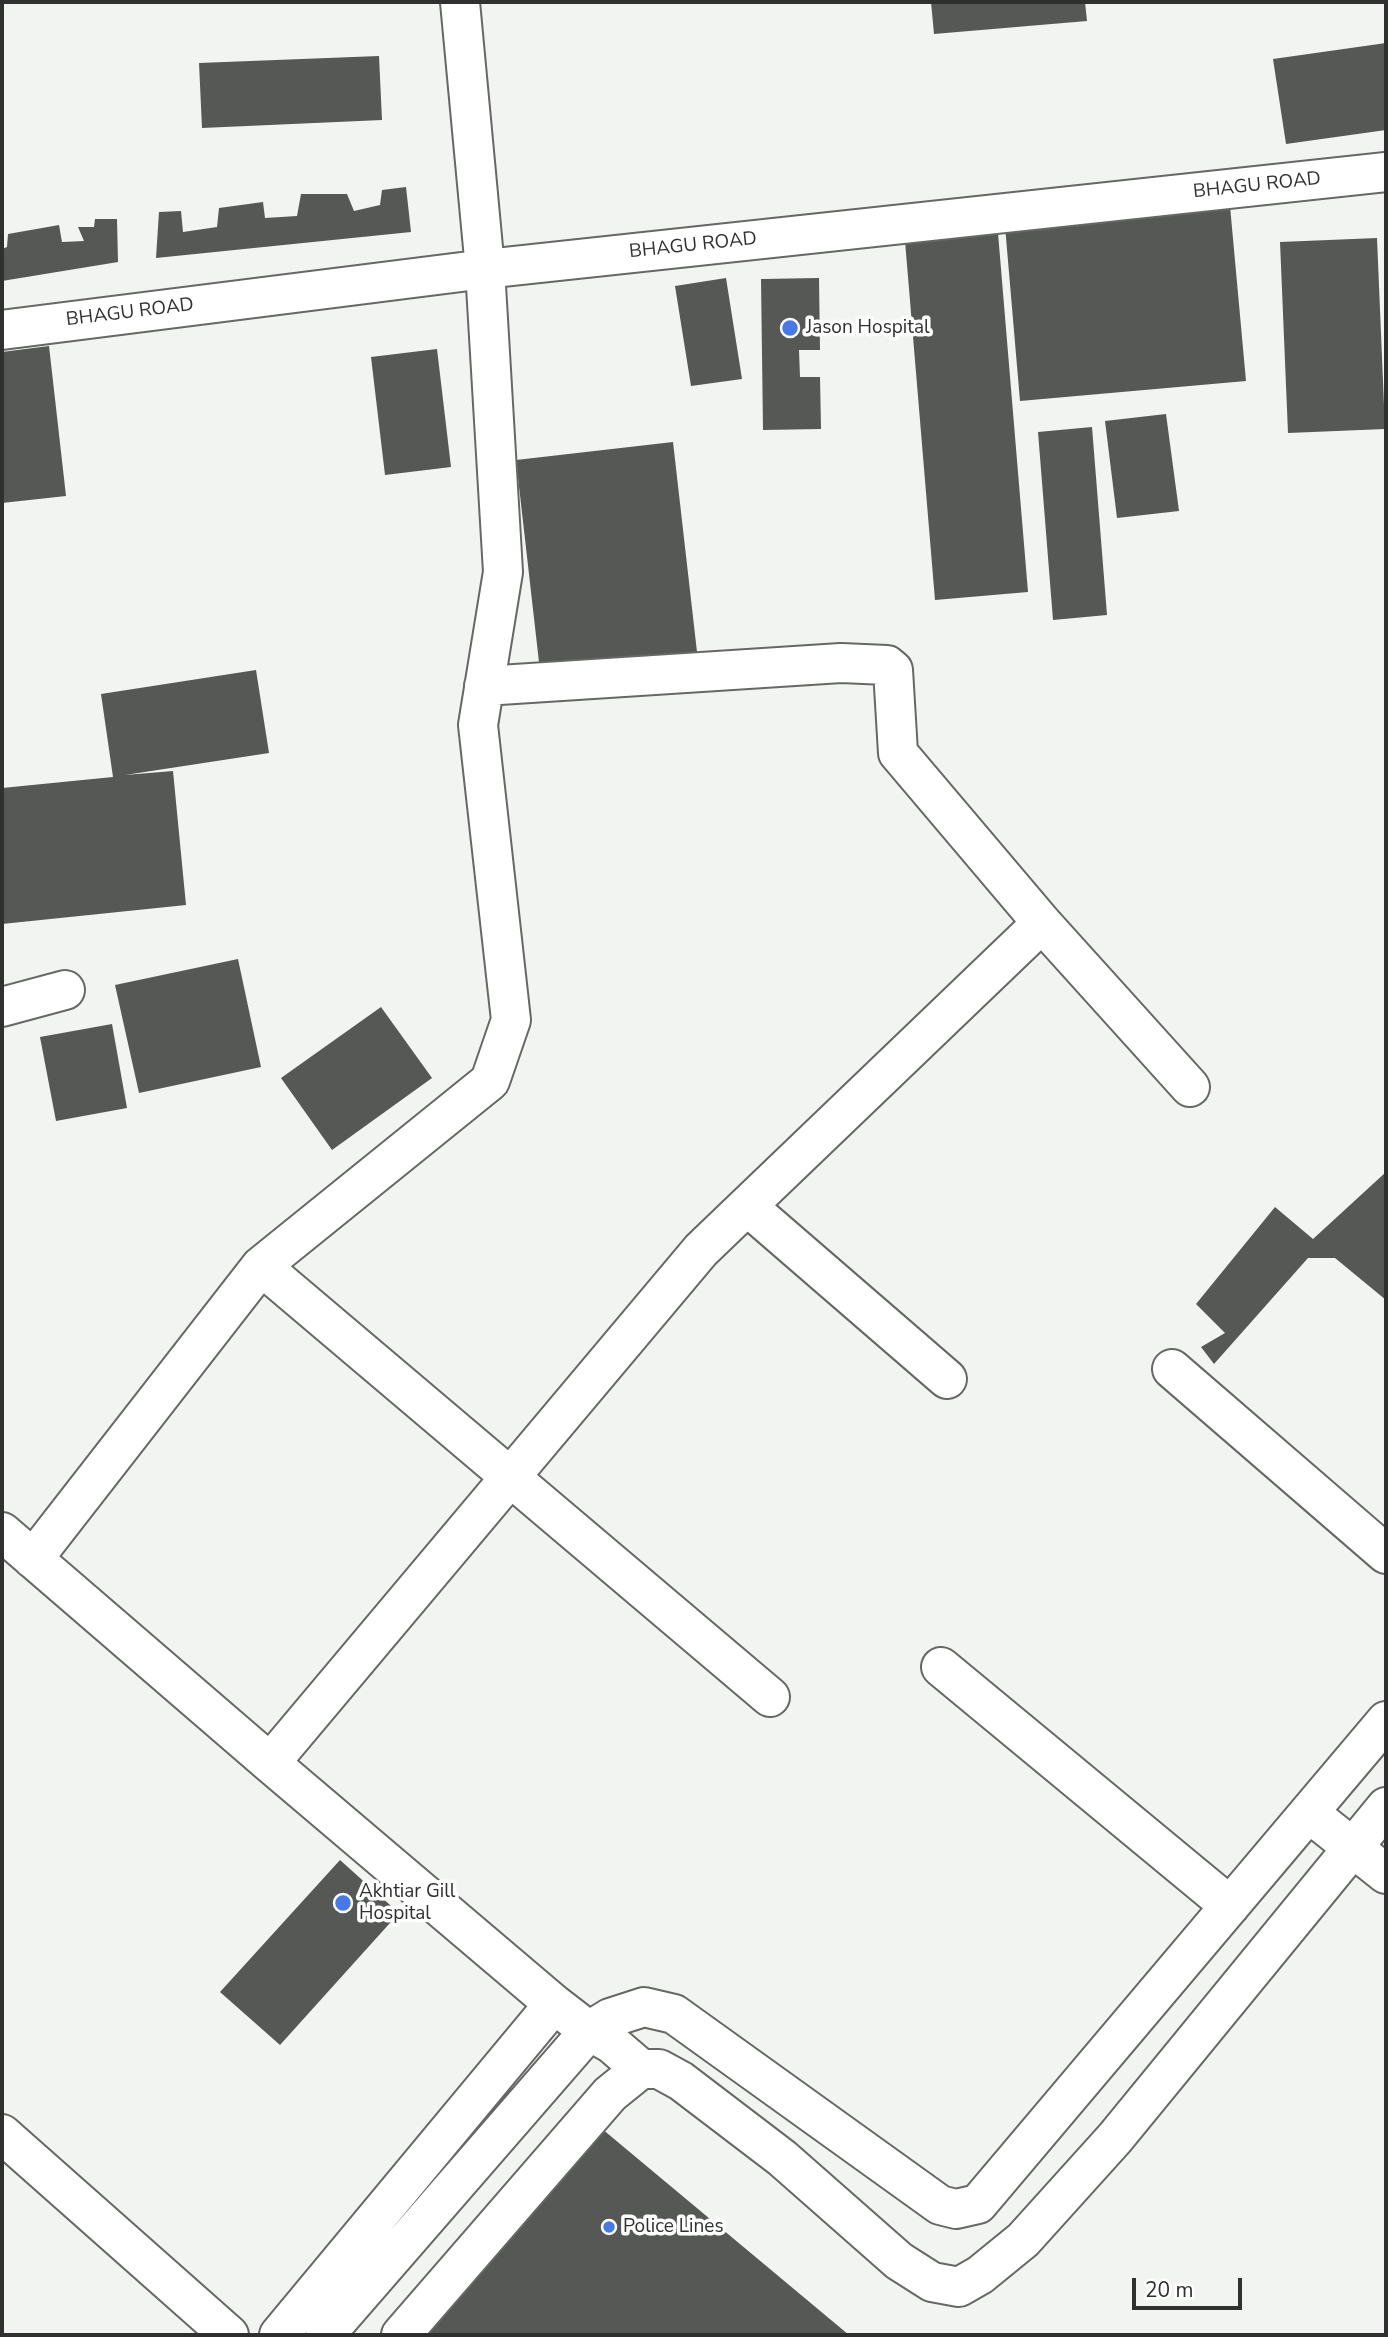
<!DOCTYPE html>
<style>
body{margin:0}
#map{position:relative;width:1388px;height:2337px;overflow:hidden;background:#f1f4f0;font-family:"Nunito Sans",sans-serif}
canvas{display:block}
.frame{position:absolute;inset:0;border:4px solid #2f302f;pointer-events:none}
.scale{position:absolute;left:1132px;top:2278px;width:110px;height:32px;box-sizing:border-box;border:4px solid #2f302f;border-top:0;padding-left:9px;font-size:21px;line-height:24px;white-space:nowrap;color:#2f302f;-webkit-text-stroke:5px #fff;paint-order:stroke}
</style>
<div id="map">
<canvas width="1388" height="2337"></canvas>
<div class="frame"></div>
<div class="scale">20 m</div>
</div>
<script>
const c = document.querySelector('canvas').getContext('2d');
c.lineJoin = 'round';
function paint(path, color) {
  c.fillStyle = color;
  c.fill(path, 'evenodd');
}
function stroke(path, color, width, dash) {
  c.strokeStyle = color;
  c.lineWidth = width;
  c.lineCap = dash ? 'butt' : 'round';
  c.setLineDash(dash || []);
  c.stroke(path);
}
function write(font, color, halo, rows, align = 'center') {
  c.font = font + ' "Nunito Sans",sans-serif';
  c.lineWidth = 7;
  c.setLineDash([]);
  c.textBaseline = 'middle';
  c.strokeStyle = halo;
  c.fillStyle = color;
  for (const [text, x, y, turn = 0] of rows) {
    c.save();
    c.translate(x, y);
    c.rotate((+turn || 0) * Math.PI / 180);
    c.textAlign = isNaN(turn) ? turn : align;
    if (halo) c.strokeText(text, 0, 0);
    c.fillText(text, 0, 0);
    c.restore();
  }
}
const building = new Path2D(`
 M931,2H1085L1087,21L934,34Z
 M1386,43V130L1286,144L1273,59Z
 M379,56L382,120L202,128L199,63Z
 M406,187L411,232L156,258L159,212L181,211L183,232L217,227L219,208L263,202L265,218L297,216L301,194H347L354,211L380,205L382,190Z
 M1230,206L1246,381L1020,401L1005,226Z
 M95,219H117L118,262L2,281V249L7,247L8,234L59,225L62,242L84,241L78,227H94Z
 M998,233L1028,592L935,600L905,241Z
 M1377,238L1385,429L1288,433L1280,242Z
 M726,278L742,379L691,386L675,286Z
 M819,278L820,350H799L800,377H820L821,429L763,430L761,279Z
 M49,346L66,496L2,503V352Z
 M437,349L451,467L385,475L371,357Z
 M1166,414L1179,511L1117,518L1105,421Z
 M1092,427L1107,615L1053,620L1038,432Z
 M673,442L697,652L540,671L516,460Z
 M256,670L269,753L125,775L173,771L186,905L2,924V788L113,777L101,694Z
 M238,959L261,1067L139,1093L115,985Z
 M381,1007L432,1078L332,1150L281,1078Z
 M112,1024L127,1108L56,1121L40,1037Z
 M1386,1172V1300L1335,1258H1308L1214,1364L1201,1347L1225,1333L1196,1304L1275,1207L1313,1239Z
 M340,1860L399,1913L280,2045L220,1992Z
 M589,2118L849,2335H408Z`);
const minor = new Path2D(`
 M484,686L841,663L887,665L893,670L898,753L1042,923L1190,1087
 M2,1007L65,990
 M747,1206L947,1379
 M261,1266L770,1697
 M1172,1369L1386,1554
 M2,1532L270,1763L554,2004L589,2031L612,2044L641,2069
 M33,1559L261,1266L490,1081L511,1020L478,725L503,572L485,269
 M941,1667L1230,1906
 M270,1763L701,1250L1042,923
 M1309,1813L1386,1874
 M2,2134L229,2335
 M279,2335L554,2004
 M325,2335L589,2031L610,2018L644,2007L674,2014L940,2205L956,2209L978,2204L1386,1721
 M401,2335L610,2094L641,2069H659L681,2081L782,2158L899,2261L932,2282L959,2287L980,2275L1023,2240L1115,2138L1386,1807`);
const tertiary = new Path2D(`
 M460,2L485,269
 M2,330L485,269L1386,172`);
const markers = [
 [790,328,9,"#4678e9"],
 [343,1903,9,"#4678e9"],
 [609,2227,7,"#4678e9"]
];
const streetNames = [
 ["BHAGU ROAD",1257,186,-6],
 ["BHAGU ROAD",693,246,-6],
 ["BHAGU ROAD",130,313,-7]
];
const poiNames = [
 ["Jason Hospital",806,328],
 ["Akhtiar Gill",359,1892],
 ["Hospital",359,1914],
 ["Police Lines",623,2227]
];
paint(building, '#555855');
stroke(minor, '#666865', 42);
stroke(tertiary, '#666865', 42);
stroke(minor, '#fff', 38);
stroke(tertiary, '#fff', 38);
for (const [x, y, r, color] of markers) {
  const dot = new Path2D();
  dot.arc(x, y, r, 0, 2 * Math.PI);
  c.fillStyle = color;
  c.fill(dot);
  stroke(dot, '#fff', 2.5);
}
write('19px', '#2f302f', '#fff', streetNames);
write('19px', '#2f302f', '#fff', poiNames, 'left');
</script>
